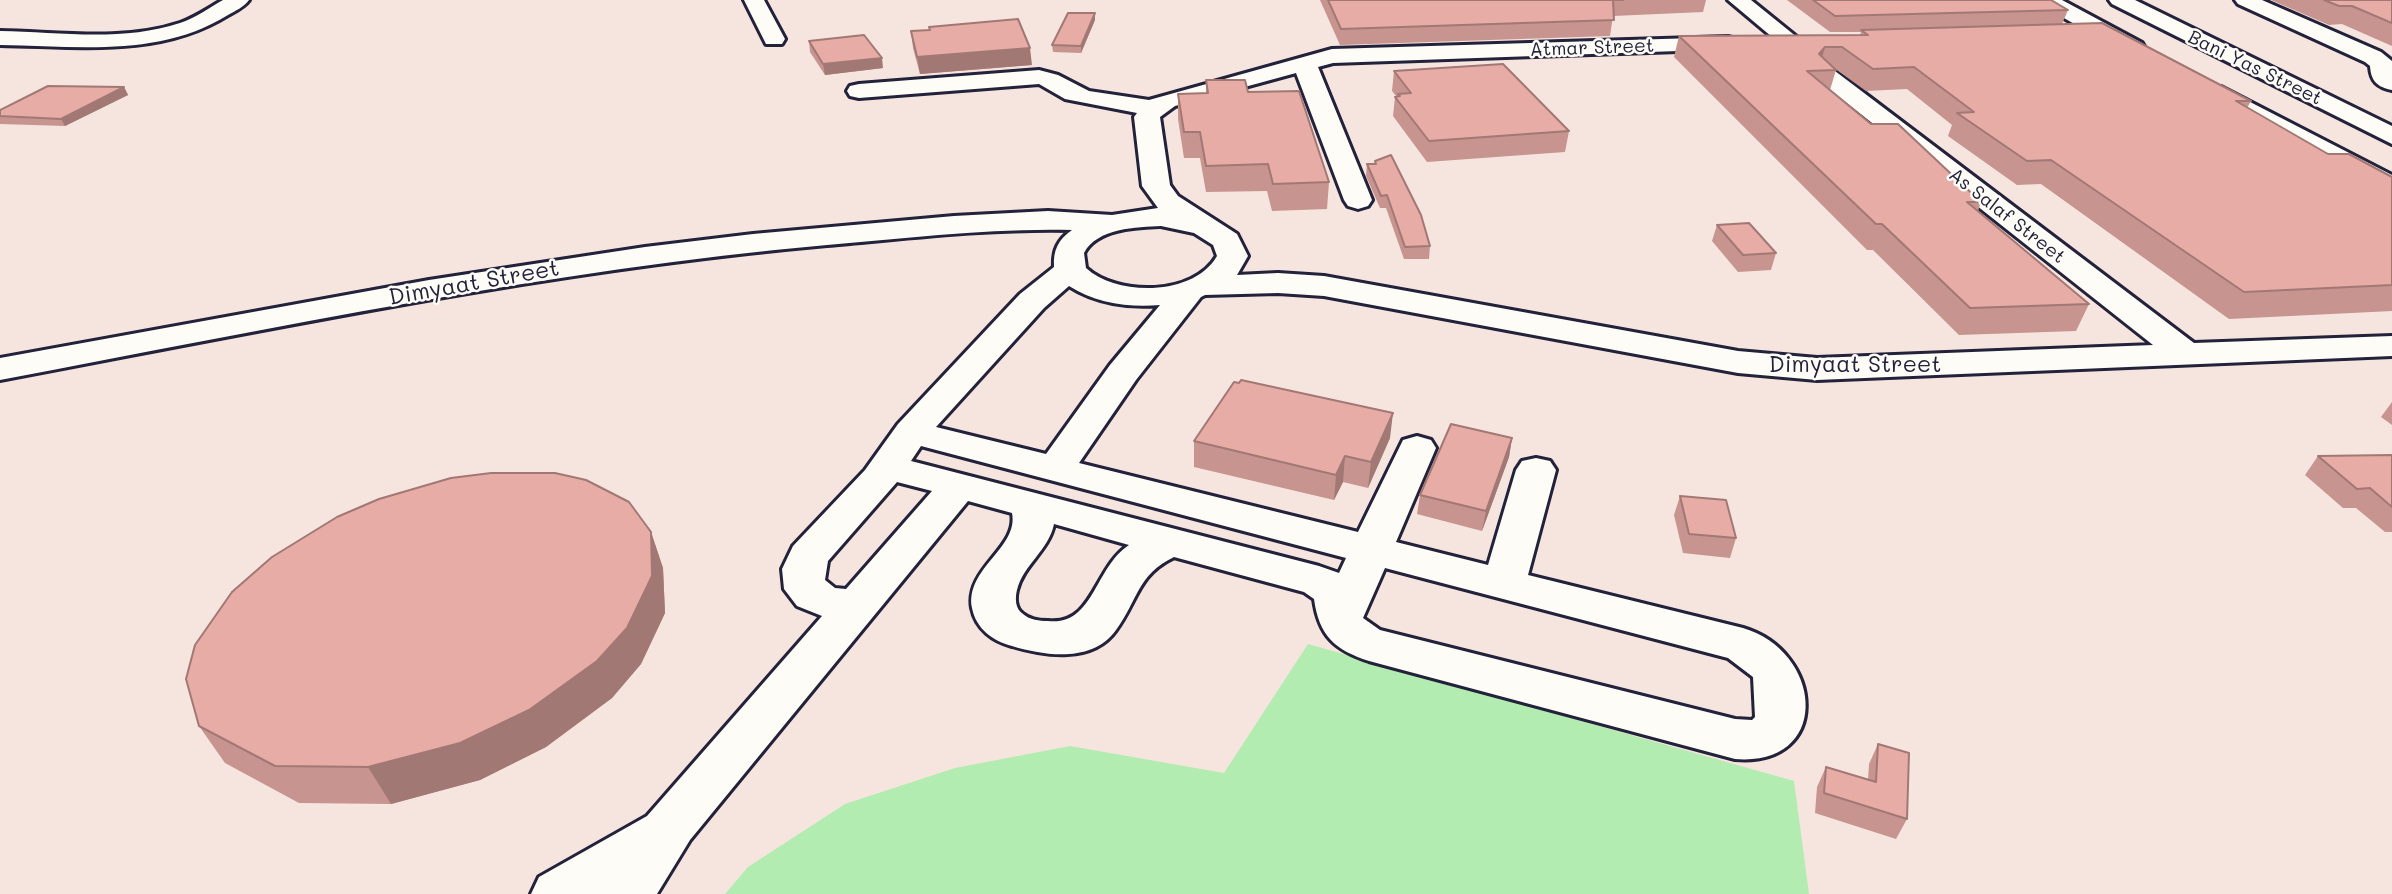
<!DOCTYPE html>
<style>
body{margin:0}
canvas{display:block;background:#f6e4df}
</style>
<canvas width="2392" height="894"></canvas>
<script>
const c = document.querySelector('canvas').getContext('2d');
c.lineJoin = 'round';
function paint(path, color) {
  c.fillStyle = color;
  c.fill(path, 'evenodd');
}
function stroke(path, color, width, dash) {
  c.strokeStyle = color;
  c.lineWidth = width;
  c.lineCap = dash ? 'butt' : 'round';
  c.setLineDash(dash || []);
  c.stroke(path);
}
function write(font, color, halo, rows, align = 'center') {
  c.font = font + ' Mali,sans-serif';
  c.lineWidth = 5;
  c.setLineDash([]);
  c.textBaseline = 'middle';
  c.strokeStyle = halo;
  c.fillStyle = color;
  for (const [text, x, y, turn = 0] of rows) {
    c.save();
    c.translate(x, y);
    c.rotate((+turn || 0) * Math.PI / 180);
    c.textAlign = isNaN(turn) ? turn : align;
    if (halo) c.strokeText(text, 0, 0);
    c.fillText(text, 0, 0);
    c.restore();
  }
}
const green = new Path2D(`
 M1308,644L1794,781L1809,894H725L748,867L845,804L955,768L1070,746L1224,773Z`);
const minor = new Path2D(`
 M223,0H249C244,7 235,11 228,15C159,58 77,46 0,45V31C59,32 123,42 180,23C195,18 209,8 223,0Z
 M744,0H764L785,39L782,44H766Z
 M1728,0H1751L1803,42L1800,47H1784Z
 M2036,0H2062L2142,43L2145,48L2142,53H2126L2039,4Z
 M2235,0H2262L2381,52L2392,61V90C2377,87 2371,81 2370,66L2365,62L2238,4Z
 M1728,37L1736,39L1739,44L1736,49L1333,63L1318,67L1372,200L1368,206L1358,209L1348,206L1344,200L1296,73L1175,106L1160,117L1170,185L1178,196L1237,234L1248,256L1237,275L1278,273L1324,276L1738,351L1817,358L2153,345L1819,81L1815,76L1819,71H1835L2194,343L2392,336V356L1817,380L1738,373L1324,296L1278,293L1205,295L1201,297L1136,380L1079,463L1358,532L1403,440L1417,436L1431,440L1436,448L1396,542L1488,565L1516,470L1522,461L1536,458L1550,461L1556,470L1528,575L1743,628C1824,652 1832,767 1735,759L1369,661C1335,650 1319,636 1314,599L1304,592L1174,557C1137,575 1138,600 1116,630C1093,663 1045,656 1012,646C993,641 976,629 972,608C965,568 1019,548 1012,513L968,501L690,840L657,894H531L539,877L647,816L822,616L797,606L784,589L782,569L793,546L865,470L898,424L1020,294L1054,267C1053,250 1058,240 1072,230C990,228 909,238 827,245C549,270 275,328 0,380V358L429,280L645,247L753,234L954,216L1048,211L1112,215L1158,208L1142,186L1134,117L1137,113L1065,99L1039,84L859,98L850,96L847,91L850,86L859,84L1039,70L1058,75L1089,91L1149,100L1332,49ZM1161,226L1194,233L1213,245L1217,256C1194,296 1118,297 1086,268L1084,253C1097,228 1137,227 1161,226ZM1069,286C1095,303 1130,308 1160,305L1110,365L1046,454L936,427L1044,308ZM921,446L1346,558L1339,573L1319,566L911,461ZM897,482L932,491L846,589L835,588L825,580L828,561ZM1054,524L1129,545C1094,568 1094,626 1048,621C1039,621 1030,620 1023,614C1015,609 1015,598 1017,590C1023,565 1049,550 1054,524ZM1385,568L1728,658L1753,677L1755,717L1752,720L1735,719L1380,630L1363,618Z
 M2221,87L2392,175V194L2382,192L2212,99L2209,94L2212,89Z`);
const primary = new Path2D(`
 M2109,0H2135L2392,126V144L2112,4Z`);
const wall = new Path2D(`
 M1320,0H1706L1703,12L1613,16L1610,36L1340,45Z
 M1787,0H2051L2068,10L2062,24L2251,101L2247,108L2328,154L2392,177V311L2229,319L2041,184L2017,185L1948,136L1952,125L1907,89L1866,91L1834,68L1836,70L1830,90L1871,124L1981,202L1978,211L2089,304L2076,331L1959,335L1873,250H1867L1674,57L1679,36L1860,35L1861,32H1830Z
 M2271,0H2392V46L2342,24L2329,25Z
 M1095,20L1081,53L1053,52L1052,45Z
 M911,31L1032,65L920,74L913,48Z
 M809,41L883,68L825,75L810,52Z
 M1394,71L1569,131L1565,152L1427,162L1393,116L1395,97H1397L1392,91Z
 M1206,80L1248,92L1329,182L1327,209L1272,211L1267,191L1206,192L1200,158H1184L1178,119V94L1206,93Z
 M124,87L128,95L65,126L0,124V110Z
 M1375,161L1430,246L1429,259H1404L1386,208H1380L1366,176L1367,164H1375Z
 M1717,225L1776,253L1771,270L1738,272L1712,241Z
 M2392,402V425L2381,417Z
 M1390,438L1368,488L1343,482L1334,500L1194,467V441Z
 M1512,438L1509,457L1482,531L1417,514L1420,495Z
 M2392,455V532H2385L2356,508H2343L2305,475L2318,456Z
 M1680,496L1736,538L1730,558L1683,553L1674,515Z
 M651,532L663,568L665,613L641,664L612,698L546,747L480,780L391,804L299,803L225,763L199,726Z
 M1878,744L1907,819L1896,839L1815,813L1817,787L1826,767L1868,780L1869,764Z`);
const shadedWall = new Path2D(`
 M1095,13V20L1081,53V46Z
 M1825,47L1819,68V54Z
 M1030,48L1032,65L920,74L917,57Z
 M882,58L883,68L825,75L823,64Z
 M124,87L128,95L65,126L61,119Z
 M1393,413L1390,438L1368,488L1371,462Z
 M1512,438L1509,457L1482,531L1486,511Z
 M1345,456L1343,482L1334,500L1336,475Z
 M651,532L663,568L665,613L641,664L612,698L546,747L480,780L391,804L368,767Z`);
const building = new Path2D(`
 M1328,0H1623H1613L1614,20L1341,29Z
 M1813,0H2051L2068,10L1835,16Z
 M2324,0H2392V23L2352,6H2339Z
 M1068,13H1095L1081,46L1052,45Z
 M1018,19L1030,48L917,57L911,31L930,30L929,27Z
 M2102,23L2251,101H2236L2328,154H2349L2392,177V285L2244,292L2051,160L2027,161L1957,113L1974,112L1914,67L1873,69L1842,47H1825L1819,54L1836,70L1807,71L1871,124H1898L1981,202H1967L2089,304L1970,308L1882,224H1876L1679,36L1868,35L1861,30Z
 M864,35L882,58L823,64L809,41Z
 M1503,64L1569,131L1429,141L1395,97L1400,96L1398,94L1411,93L1394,71Z
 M1206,80H1245L1248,92L1299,91L1329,182L1273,184L1268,164L1206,166L1200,132H1184L1178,94L1208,93Z
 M48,86L124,87L61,119L0,116V110Z
 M1391,155L1421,215L1430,246L1405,247L1387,195L1381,196L1367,164H1376L1375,161Z
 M1749,223L1776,253L1743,255L1717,225Z
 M1241,380L1393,413L1371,462L1345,456L1336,475L1194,441L1234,382L1239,383Z
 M1451,424L1512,438L1486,511L1420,495Z
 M2392,455V507L2370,488L2357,489L2318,456Z
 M491,473H555L586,480L629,502L651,532L652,576L627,628L597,661L529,710L460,743L368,767L275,766L199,726L186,679L195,645L232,592L272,557L337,517L379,499L451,478Z
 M1680,496L1726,500L1736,538L1689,534Z
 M1878,744L1909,753L1907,819L1824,793L1826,767L1876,782Z`);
const farStreetnames = [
 ["Atmar Street",1592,48,-2],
 ["Bani Yas Street",2255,68,26],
 ["As Salaf Street",2007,216,38]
];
const streetNames = [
 ["Dimyaat Street",474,283,-10],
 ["Dimyaat Street",1855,365]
];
paint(green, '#b3ecb0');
stroke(minor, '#22223b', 6);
stroke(primary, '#22223b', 6);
paint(minor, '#fdfcf7');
paint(primary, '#fdfcf7');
paint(wall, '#c7948f');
paint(shadedWall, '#a27874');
paint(building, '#e7aca6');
stroke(building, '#a27874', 2);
write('19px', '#22223b', '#fdfcf7', farStreetnames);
write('23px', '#22223b', '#fdfcf7', streetNames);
</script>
